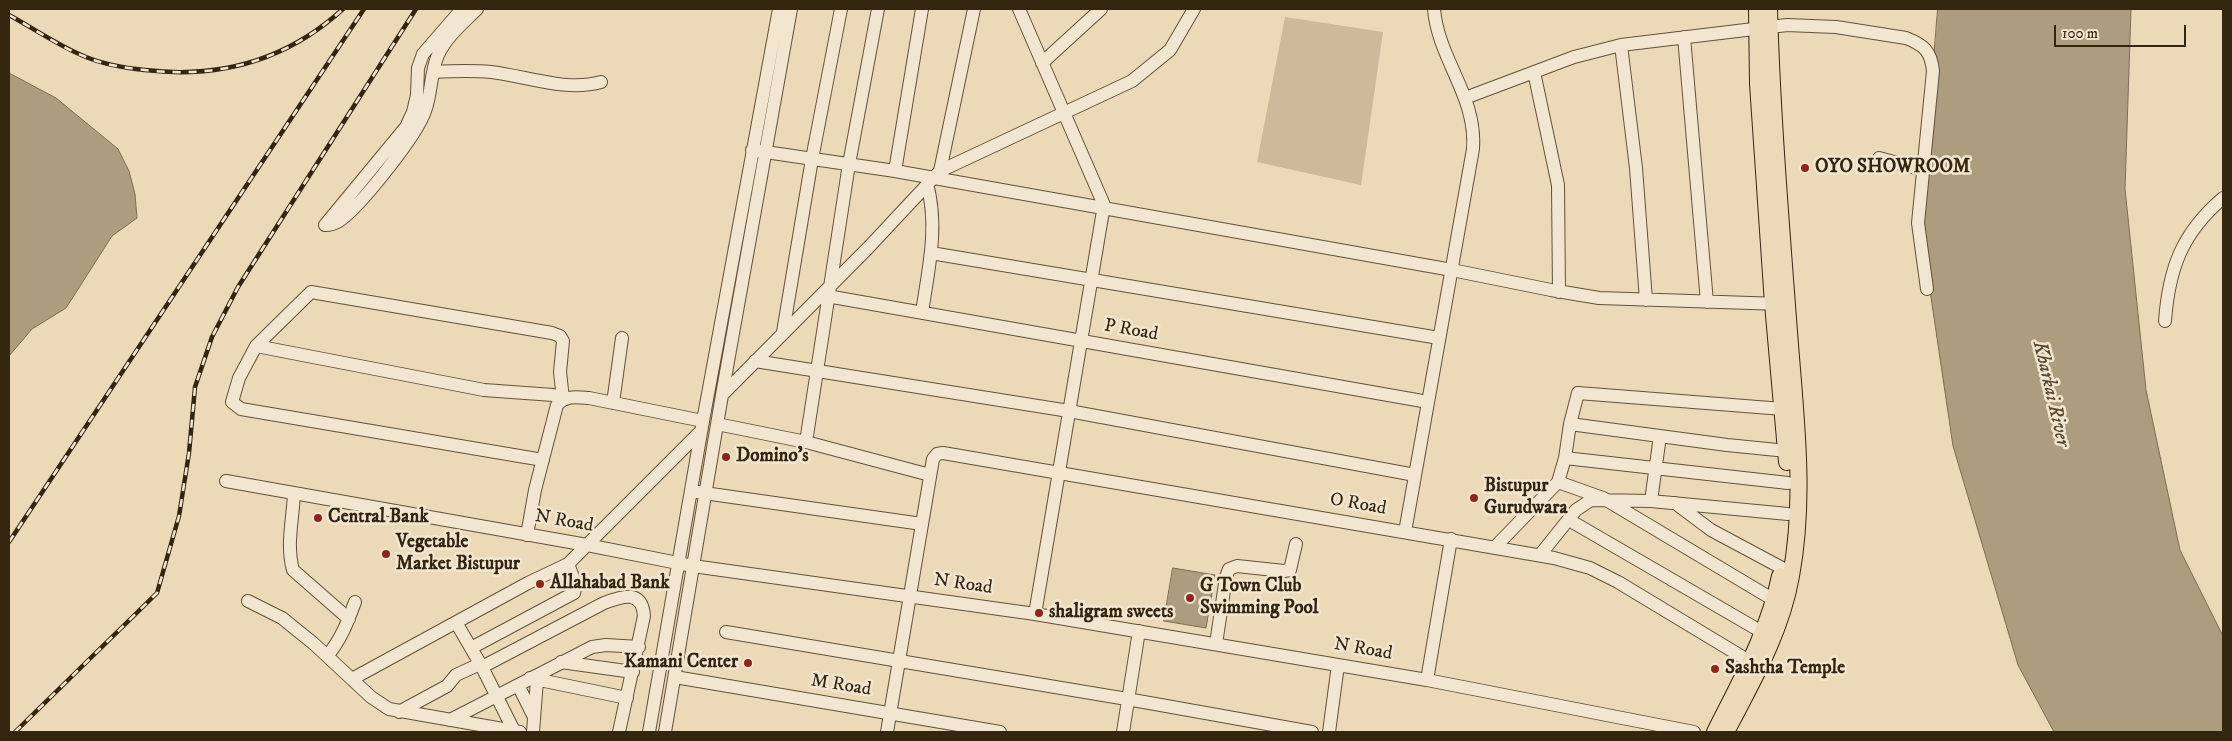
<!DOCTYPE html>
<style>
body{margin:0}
#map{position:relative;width:2232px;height:741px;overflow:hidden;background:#ecd9b7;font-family:"IM FELL DW Pica",serif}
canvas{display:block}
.frame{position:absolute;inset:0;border:10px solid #34250f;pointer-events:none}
.scale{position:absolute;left:2054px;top:25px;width:132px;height:22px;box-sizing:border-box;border:2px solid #34250f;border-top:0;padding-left:6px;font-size:15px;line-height:18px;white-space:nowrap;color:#34250f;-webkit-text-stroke:4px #f3e6d0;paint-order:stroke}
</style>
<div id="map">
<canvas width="2232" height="741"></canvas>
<div class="frame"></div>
<div class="scale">100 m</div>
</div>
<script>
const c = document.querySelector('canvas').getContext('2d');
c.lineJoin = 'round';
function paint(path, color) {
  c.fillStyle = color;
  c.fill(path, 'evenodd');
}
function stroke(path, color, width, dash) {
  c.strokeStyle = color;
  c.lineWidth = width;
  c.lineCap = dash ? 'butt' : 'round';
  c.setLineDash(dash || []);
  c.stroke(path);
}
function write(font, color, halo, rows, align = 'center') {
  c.font = font + ' "IM FELL DW Pica",serif';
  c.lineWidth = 5;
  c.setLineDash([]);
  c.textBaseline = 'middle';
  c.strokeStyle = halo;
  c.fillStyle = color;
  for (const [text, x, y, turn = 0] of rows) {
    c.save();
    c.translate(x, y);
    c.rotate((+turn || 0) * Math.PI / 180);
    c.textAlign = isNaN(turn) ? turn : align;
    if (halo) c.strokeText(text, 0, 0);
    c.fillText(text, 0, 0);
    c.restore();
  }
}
const green = new Path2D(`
 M1285,17L1383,32L1361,185L1257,162Z`);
const water = new Path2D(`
 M1938,9H2131L2125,189L2146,390L2180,550L2223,636V732H2054L2018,665L1953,446L1920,223Z
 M9,73L56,98L118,149L129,171L135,194L137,218L112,236L66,308L32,329L9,356Z
 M1173,568L1215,575L1206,628L1164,621Z`);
const minor = new Path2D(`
 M1019,9L1104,205L1035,614
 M1684,37L1707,302
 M1621,45L1636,168L1646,300
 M1042,63L1101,9
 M433,72C452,71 471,70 491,72C526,76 566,92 601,82
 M1534,72L1558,185L1559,292
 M1465,98L1574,57L1621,45L1787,25L1836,27L1906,38C1924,45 1931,51 1933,71L1918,223L1927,289
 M752,150L895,171L1452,270L1551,290L1599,298L1781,304
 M1879,158L1923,170
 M895,171L922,9
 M940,171L974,9
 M325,225C331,225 334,224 339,221C360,207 417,135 425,111C432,93 430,73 438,55C446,37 463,23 477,9
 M325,225L406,127L413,112L417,95L418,68L423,54L462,9
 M931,253L1439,338
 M827,296L1428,402
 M922,313C928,270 939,227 927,184
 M2165,321C2169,268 2182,233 2223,198
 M783,332L812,159L841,9
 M256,346L484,390L553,395L563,399
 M755,361L1069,411L1415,475
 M722,395L868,248L940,171L1132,81L1170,50L1194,9
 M613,403L622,338
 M717,424L806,442L930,475
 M1570,424L1727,445L1787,451
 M806,442L849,164L878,9
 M1565,458L1788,483
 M543,460L241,409L232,402L239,378L256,346L311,292L552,333L560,336L563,341L560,372L563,399
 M226,481L587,545L693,566L1035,614L1427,680L1694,732
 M1558,482L1603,498L1774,600
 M697,492L922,524
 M294,493C293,519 286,545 293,570L349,619
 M1651,501L1660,436
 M1675,503L1711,530L1782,568
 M1569,520L1762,632
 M1405,532L1473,149C1477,96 1438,59 1434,9
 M527,535L535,490L557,405C566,395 576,397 589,398L703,421
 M1495,547L1558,482L1565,458L1570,424L1578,393L1783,409
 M1540,555L1576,510L1591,500L1651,501L1788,514
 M248,601L282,618L313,643L371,697L389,709L520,732
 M457,624L482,667L514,731
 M726,632L1127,699L1312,732
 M1216,644L1226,577L1229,569L1237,566L1284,571L1290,570L1296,544
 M471,648L574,593L576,585L568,564
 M327,656C341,640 348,621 355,602
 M561,662L633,672
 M482,667L604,603C622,596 642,589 644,616L619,732
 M675,677L1000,732
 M530,678L627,698
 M352,679L528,583L568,564L701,431
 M1427,680L1451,539
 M518,685L534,717
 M399,712L447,686L456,675L480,664
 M450,720L592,647L606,645L639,647
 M533,732L537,680
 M649,732L703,421L779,9
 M665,732L722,395L791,9
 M887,732L933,459L937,454L943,453L1554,558L1590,568L1618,582L1749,661
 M1123,732L1139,631
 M1329,732L1338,665`);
const major = new Path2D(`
 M1757,9L1758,84L1773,304L1787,462
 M1715,732C1740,682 1769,631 1780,576
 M1726,732C1752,682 1781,633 1791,576C1806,496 1795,413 1789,332C1781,224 1772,117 1769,9`);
const rail = new Path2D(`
 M9,15C33,28 60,47 86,57C105,65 125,68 145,70C221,79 287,60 343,9
 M9,542L364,9
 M15,732L157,593L179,516L189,453L195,387L212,337L238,287L416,9`);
const markers = [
 [1805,168,5,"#8f2418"],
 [726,457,5,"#8f2418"],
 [1474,498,5,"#8f2418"],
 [318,518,5,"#8f2418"],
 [386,554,5,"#8f2418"],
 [540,584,5,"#8f2418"],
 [1190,598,5,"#8f2418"],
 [1039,613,5,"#8f2418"],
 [748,663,5,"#8f2418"],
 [1715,669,5,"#8f2418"]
];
const poiNames = [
 ["OYO SHOWROOM",1815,168],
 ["Domino's",736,457],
 ["Bistupur",1484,487],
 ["Gurudwara",1484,509],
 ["Central Bank",328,518],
 ["Vegetable",396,543],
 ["Market Bistupur",396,565],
 ["Allahabad Bank",550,584],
 ["G Town Club",1200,587],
 ["Swimming Pool",1200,609],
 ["shaligram sweets",1049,613],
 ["Kamani Center",738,663,"right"],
 ["Sashtha Temple",1725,669]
];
const streetNames = [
 ["P Road",1131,331,10],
 ["O Road",1358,505,10],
 ["N Road",564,522,10],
 ["N Road",963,585,8],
 ["N Road",1363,650,10],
 ["M Road",841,686,9]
];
const waterNames = [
 ["Kharkai River",2050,394,77]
];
paint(green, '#cdba9a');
paint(water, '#ad9c7e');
stroke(water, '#7d6c52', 1);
stroke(minor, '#625239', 14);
stroke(major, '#34250f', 18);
stroke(minor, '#f3e6d0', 12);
stroke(major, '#ecd9b7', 16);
stroke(rail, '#34250f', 4.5);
stroke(rail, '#f3e6d0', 2.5, [8]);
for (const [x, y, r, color] of markers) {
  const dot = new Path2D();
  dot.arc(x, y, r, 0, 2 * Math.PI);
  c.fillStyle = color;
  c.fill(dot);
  stroke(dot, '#f3e6d0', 2);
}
write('bold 19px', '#34250f', '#f3e6d0', poiNames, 'left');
write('19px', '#34250f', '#f3e6d0', streetNames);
write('italic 20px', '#584930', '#f3e6d0', waterNames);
</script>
